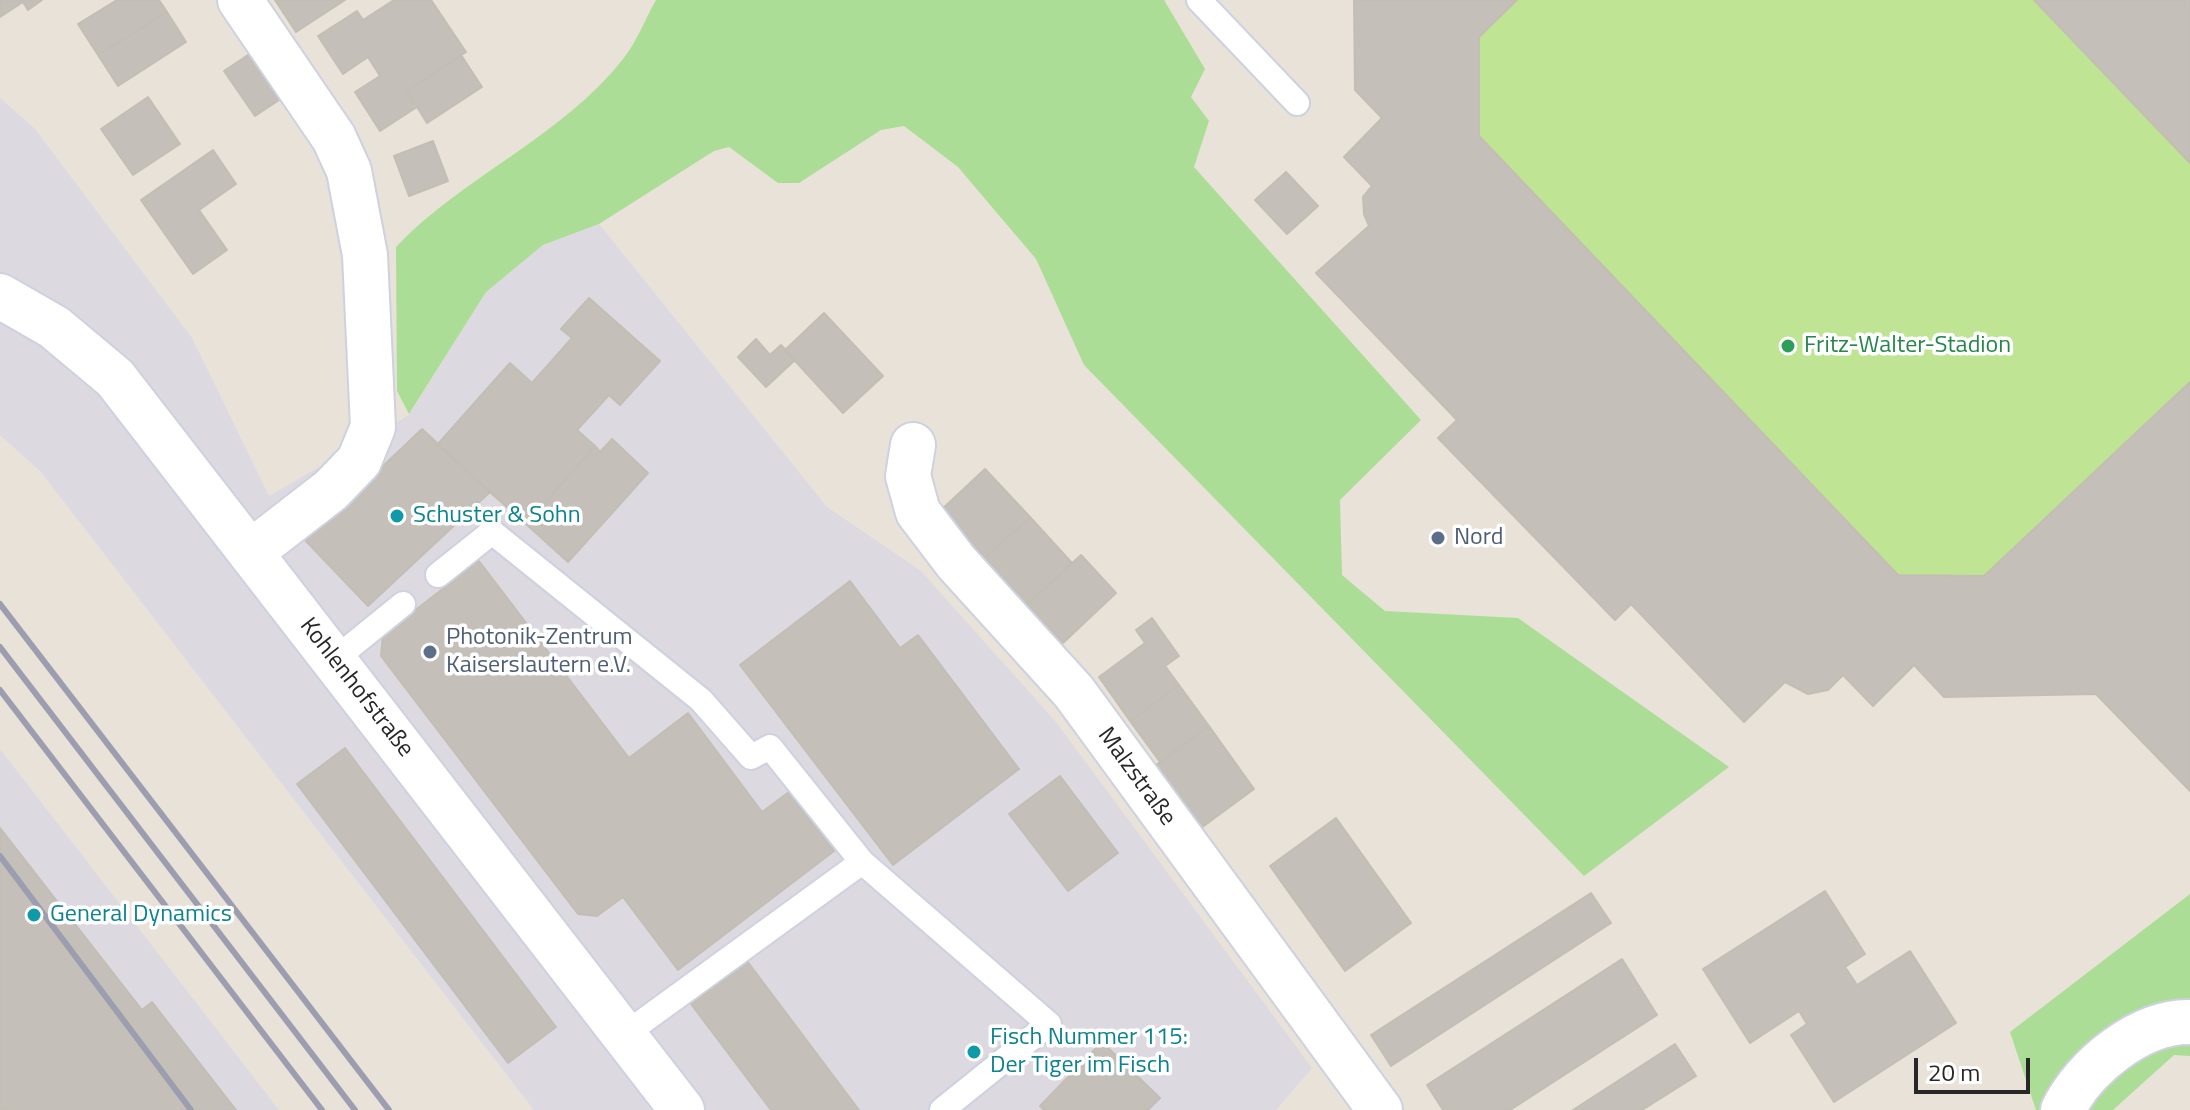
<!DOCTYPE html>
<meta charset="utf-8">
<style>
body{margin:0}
#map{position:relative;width:2190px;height:1110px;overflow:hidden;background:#e9e2d8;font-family:"Titillium Web",sans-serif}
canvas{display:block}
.scale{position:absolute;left:1914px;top:1058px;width:116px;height:36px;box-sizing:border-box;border:4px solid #272727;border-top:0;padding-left:10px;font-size:24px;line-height:28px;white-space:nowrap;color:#272727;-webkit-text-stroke:6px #fff;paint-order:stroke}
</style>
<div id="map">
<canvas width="2190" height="1110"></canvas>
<div class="scale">20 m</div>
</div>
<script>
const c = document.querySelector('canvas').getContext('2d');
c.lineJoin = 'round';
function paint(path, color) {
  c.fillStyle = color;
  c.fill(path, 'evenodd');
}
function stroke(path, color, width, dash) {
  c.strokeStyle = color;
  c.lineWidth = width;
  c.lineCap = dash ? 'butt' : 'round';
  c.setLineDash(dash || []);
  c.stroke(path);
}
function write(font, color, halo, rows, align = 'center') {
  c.font = font + ' "Titillium Web",sans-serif';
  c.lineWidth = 7;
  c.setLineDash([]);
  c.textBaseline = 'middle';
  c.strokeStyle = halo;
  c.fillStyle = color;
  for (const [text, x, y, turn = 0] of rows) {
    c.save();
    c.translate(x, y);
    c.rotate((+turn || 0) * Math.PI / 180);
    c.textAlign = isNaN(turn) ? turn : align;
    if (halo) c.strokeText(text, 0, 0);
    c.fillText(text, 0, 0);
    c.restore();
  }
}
const industrial = new Path2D(`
 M0,98L35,129L192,338L269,496L409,415L486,292L543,245L599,224L827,507L921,571L1056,722L1312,1068L1276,1110H534L41,472L0,435Z
 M0,749L279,1110H0Z`);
const green = new Path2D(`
 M656,0H1164L1205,69L1191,97L1209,121L1194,167L1421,420L1340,500L1342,575L1385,611L1518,618L1729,767L1584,876L1084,365L1036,259L958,167L904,126L881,130L799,183H778L729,147L714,151L599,224L543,245L486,292L409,414L397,391L396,247C463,176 562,137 623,59C637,42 645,19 656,0Z
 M2190,894V1056L2174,1055L2113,1110H2036L2010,1032Z`);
const pitch = new Path2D(`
 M1354,0H2190V791L2096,694L1944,697L1914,666L1873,706L1843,675C1820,698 1813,696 1785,682L1744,722L1632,605L1615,620L1438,438L1457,420L1316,273L1369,226L1364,214L1363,197L1372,186L1344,157L1381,118L1355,90Z`);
const building = new Path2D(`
 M0,0H42L28,10L23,2L0,17Z
 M117,0H159L167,12L98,55L78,24Z
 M275,0H345L296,32Z
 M394,0H431L466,52L407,91L417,107L380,131L355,92L380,76L368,57L343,74L318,36L357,11L363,20Z
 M1354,0H1517L1479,37V136L1898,575L1984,576L2190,382V791L2096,694L1944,697L1914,665L1873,706L1843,675L1828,690L1808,694L1785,682L1744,722L1631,604L1615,620L1438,438L1457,420L1316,273L1369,226L1364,214L1363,197L1372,186L1344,157L1382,118L1355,90Z
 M2034,0H2190V163Z
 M167,12L186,42L118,86L98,55Z
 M254,51L285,96L255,116L224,71Z
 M461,55L482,87L427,123L407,91Z
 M148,97L180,144L133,175L101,129Z
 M433,141L448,181L409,196L394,156Z
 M213,150L236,184L199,210L227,250L193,274L141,200Z
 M1286,172L1318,206L1287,234L1255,200Z
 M589,298L660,361L620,405L609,395L577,430L595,446L526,524L437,445L510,363L532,383L572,338L561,329Z
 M824,313L883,376L843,413L785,350Z
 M756,339L770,355L781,345L795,360L766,387L738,357Z
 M422,429L490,492L368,606L305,540Z
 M612,439L648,473L568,562L526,524L595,446L600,452Z
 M985,469L1030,517L985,558L940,511Z
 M1030,517L1072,563L1027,605L985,558Z
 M1081,555L1116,593L1063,643L1027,605Z
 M479,561L629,758L688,713L762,812L789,792L834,851L678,970L623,897L597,916L578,914L381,656L383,635Z
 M850,581L900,648L918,635L1019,769L893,865L740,665Z
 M1152,618L1179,656L1165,666L1179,685L1130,721L1099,677L1145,643L1136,630Z
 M1179,685L1209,726L1160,762L1130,721Z
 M1209,726L1254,789L1201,828L1156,765Z
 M345,748L556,1027L508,1063L297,784Z
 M1060,776L1118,853L1068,891L1009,814Z
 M1336,818L1411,923L1345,971L1270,866Z
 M0,828L142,1010L152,1002L236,1110H0Z
 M1825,891L1865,954L1845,967L1857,985L1910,951L1956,1023L1834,1102L1791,1035L1807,1024L1799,1011L1750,1043L1703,969Z
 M1591,893L1611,923L1391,1066L1371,1035Z
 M1622,959L1657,1015L1510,1110H1443L1427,1085Z
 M747,961L859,1110H771L691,1004Z
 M1102,1042L1160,1098L1148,1110H1044L1040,1106Z
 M1675,1044L1696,1076L1642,1110H1573Z`);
const service = new Path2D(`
 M1199,0L1297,103
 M438,575L492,532L701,700L751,757L770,747L862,862L1049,1024L942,1110
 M334,660L403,604
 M624,1035L862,862`);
const minor = new Path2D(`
 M240,0L334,138L349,171L365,255L373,427L359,461L331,490L251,552
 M0,296L54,327L115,378L682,1110
 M913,445L908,476L918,512L956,562L1074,692L1380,1110
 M2063,1110C2084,1067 2140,1021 2190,1022`);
const rail = new Path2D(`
 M0,604L389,1110
 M0,647L355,1110
 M0,690L322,1110
 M0,856L191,1110`);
const markers = [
 [1788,346,8,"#2e9e5b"],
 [397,516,8,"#0f9aa8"],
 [1438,538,8,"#5c6f8a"],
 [430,652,8,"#5c6f8a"],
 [34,915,8,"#0f9aa8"],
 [974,1052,8,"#0f9aa8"]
];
const leisureNames = [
 ["Fritz-Walter-Stadion",1804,346]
];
const cultureNames = [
 ["Schuster & Sohn",413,516],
 ["General Dynamics",50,915],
 ["Fisch Nummer 115:",990,1038],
 ["Der Tiger im Fisch",990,1066]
];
const serviceNames = [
 ["Nord",1454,538],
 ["Photonik-Zentrum",446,638],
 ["Kaiserslautern e.V.",446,666]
];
const streetNames = [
 ["Kohlenhofstraße",356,688,52],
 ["Malzstraße",1136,777,54]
];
paint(industrial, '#dcd9e1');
paint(green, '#acdd97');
paint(pitch, '#bfe493');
paint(building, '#c4bfb8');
stroke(building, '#c3beb3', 2);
stroke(service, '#ced1df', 28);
stroke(minor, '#ced1df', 48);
stroke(service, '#fff', 24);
stroke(minor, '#fff', 44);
stroke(rail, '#9c9eb0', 6);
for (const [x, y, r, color] of markers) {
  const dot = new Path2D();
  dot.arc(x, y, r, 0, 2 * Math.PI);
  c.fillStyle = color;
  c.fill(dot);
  stroke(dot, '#fff', 3);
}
write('24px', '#27864d', '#fff', leisureNames, 'left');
write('24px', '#0d838f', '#fff', cultureNames, 'left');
write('24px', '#4e5e75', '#fff', serviceNames, 'left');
write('24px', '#272727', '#fff', streetNames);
</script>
